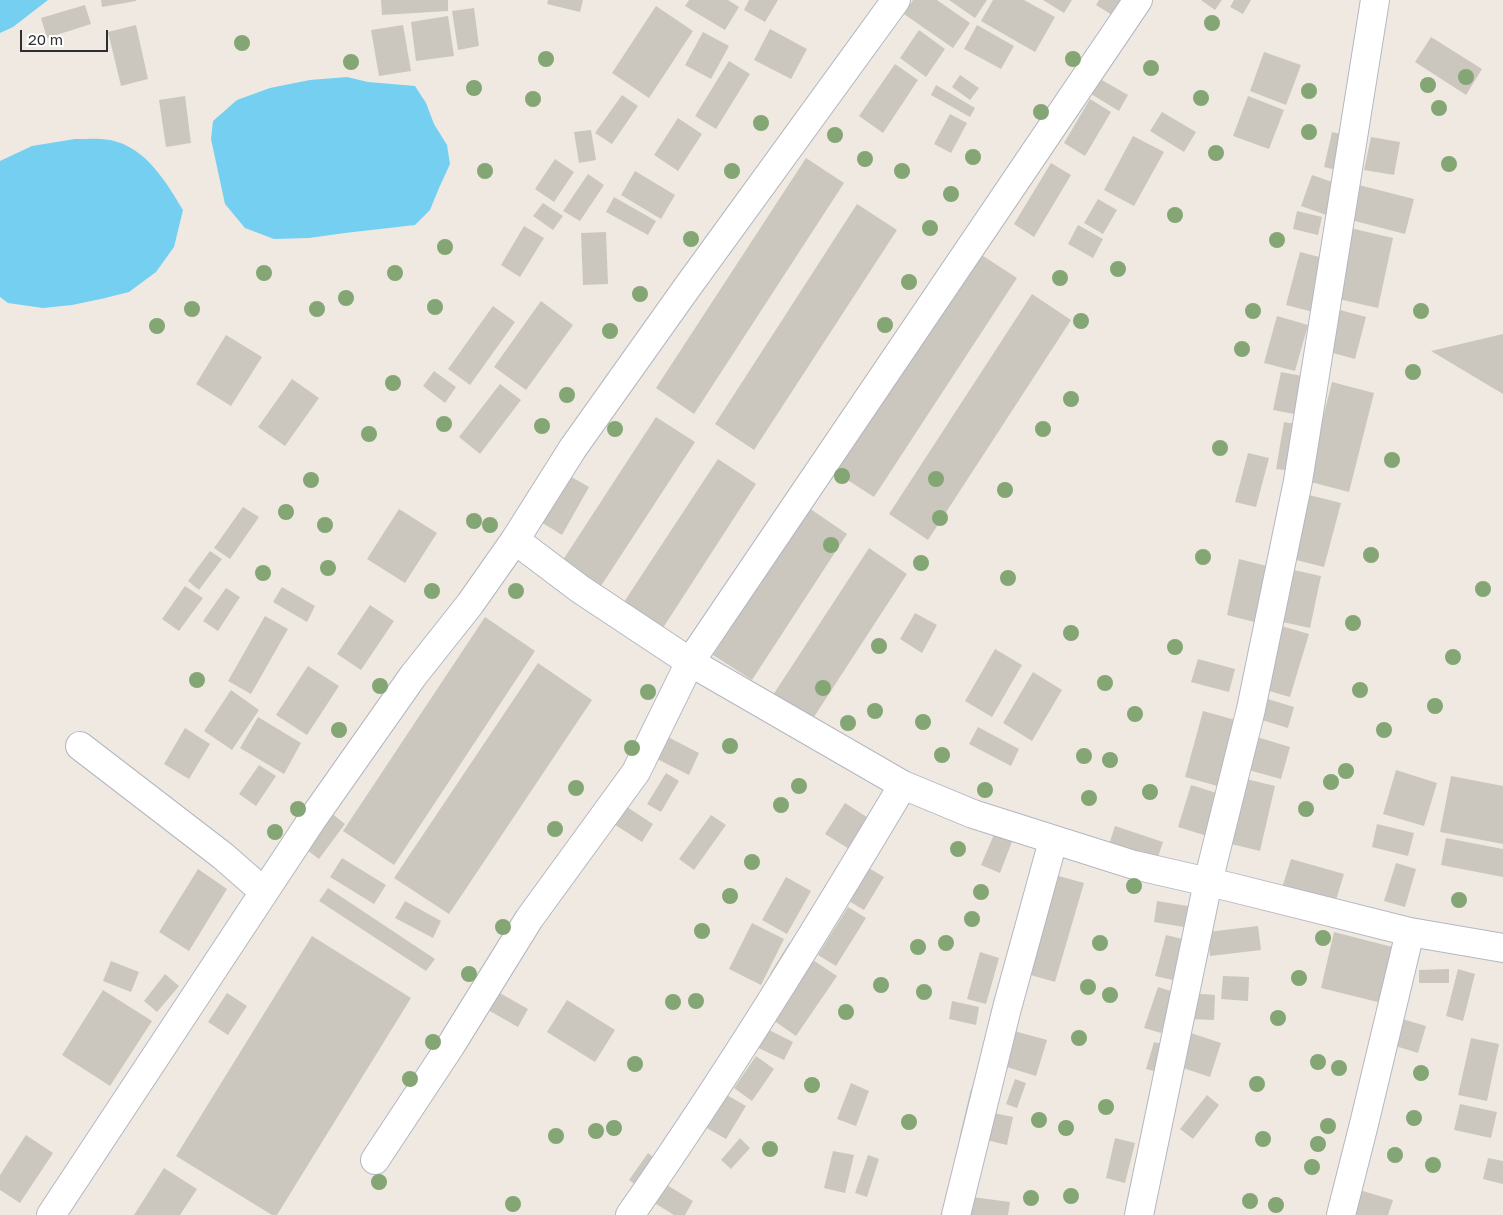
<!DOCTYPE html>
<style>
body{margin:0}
#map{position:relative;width:1503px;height:1215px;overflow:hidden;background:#efe9e1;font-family:"Golos Text",sans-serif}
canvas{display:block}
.scale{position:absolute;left:20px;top:30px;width:88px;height:22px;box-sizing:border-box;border:2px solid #2e2e2e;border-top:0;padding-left:6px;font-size:15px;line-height:18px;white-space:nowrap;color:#2e2e2e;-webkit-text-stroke:4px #fff;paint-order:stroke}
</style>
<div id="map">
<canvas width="1503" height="1215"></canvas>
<div class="scale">20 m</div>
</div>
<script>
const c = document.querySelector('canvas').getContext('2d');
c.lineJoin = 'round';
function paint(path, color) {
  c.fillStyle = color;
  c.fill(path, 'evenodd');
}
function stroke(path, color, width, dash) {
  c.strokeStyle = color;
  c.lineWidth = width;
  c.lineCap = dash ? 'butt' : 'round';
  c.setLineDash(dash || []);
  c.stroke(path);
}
const water = new Path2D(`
 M0,0H48L13,27L0,33Z
 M347,77L368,82L415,86L426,103L434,124L447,145L450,164L439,188L430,210L415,225L345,233L309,238L274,239L245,228L225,204L211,139L213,121L237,100L270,88L310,80Z
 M75,139C86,139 99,138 110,140C146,147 166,182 183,210L174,247L156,272L129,292L101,299L72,305L43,308L8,303L0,297V161L32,146Z`);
const building = new Path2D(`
 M101,0H136V1L102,7Z
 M381,0H448V11L382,15Z
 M548,0H583L580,12L547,4Z
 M689,0H728L739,7L725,30L685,6Z
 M749,0H778L765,22L744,10Z
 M913,0H937L970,23L953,48L904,14Z
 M949,0H987L975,18Z
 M993,0H1024L1055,17L1035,52L981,21Z
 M1043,0H1072L1064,13Z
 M1099,0H1129L1117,18L1096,5Z
 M1201,0H1222L1215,10Z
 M1234,0H1251L1243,14L1230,7Z
 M85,5L91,24L47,38L41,18Z
 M656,6L693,31L649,98L612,73Z
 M474,8L479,46L458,50L452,11Z
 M448,16L454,56L416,61L411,22Z
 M136,25L148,79L121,86L108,32Z
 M403,25L411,71L379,76L371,30Z
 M977,25L1014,46L1001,69L964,49Z
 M770,29L807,49L791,79L754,60Z
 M919,30L945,49L926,77L900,58Z
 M703,32L729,46L711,79L685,65Z
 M1431,37L1482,69L1466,95L1415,62Z
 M1264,52L1301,65L1286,105L1250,91Z
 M729,61L750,74L716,129L695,116Z
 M895,64L918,80L883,133L859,116Z
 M960,75L979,88L970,100L952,87Z
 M1100,79L1128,95L1119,111L1091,94Z
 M936,85L975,108L970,117L931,95Z
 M622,95L638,106L612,144L595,133Z
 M185,96L191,143L166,147L159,100Z
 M1248,96L1284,110L1269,149L1233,136Z
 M1090,99L1111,112L1085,156L1064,143Z
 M1162,112L1196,132L1184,152L1150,131Z
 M950,114L967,123L951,153L934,144Z
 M678,118L702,134L678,171L654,155Z
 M591,130L596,160L579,163L574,132Z
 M1332,132L1349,136L1340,171L1324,167Z
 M1133,136L1164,152L1134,206L1104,190Z
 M1371,137L1400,142L1394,175L1364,170Z
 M806,158L844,183L694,414L656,388Z
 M555,159L574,172L554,202L535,189Z
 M1051,163L1071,175L1034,237L1014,224Z
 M635,171L675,195L661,219L621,195Z
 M588,174L604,185L580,221L563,211Z
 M1312,175L1341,185L1329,216L1301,206Z
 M1355,184L1414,199L1405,234L1347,219Z
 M614,197L656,221L648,235L606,212Z
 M1098,199L1117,210L1103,234L1084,223Z
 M543,203L563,216L553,230L533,216Z
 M857,204L897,230L754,450L715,424Z
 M1297,211L1322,217L1318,235L1293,229Z
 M1078,225L1103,239L1093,258L1068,244Z
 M524,226L544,238L520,277L501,265Z
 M1350,228L1393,238L1378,308L1334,298Z
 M606,232L608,284L583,285L581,233Z
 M977,252L1017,278L874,497L835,472Z
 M1300,252L1327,259L1313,312L1286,305Z
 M1032,294L1071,320L928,540L889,514Z
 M541,301L573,325L526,390L494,367Z
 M493,306L515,322L470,385L448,369Z
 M1340,310L1366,317L1355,359L1329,352Z
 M1277,316L1308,325L1295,371L1264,363Z
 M1503,334V394L1431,351Z
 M226,335L262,357L231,406L196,384Z
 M434,371L456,387L445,403L423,386Z
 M1281,372L1307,377L1299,415L1273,410Z
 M292,379L319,398L285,446L258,427Z
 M1332,382L1374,393L1349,492L1307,481Z
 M500,384L521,400L480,454L459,437Z
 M656,417L695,442L599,589L561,563Z
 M1284,422L1301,425L1293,471L1276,469Z
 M1248,453L1269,458L1256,507L1235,502Z
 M718,459L756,484L661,631L622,605Z
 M568,475L589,487L562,535L541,522Z
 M1305,494L1341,503L1324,567L1288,558Z
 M243,507L259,517L230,559L214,548Z
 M809,508L847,534L752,680L713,655Z
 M399,509L437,533L405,583L367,559Z
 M869,548L907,574L812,720L773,695Z
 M210,551L222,559L199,590L188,581Z
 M1239,559L1271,567L1258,623L1227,615Z
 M1289,569L1321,576L1310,628L1278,621Z
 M185,586L203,598L179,631L162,619Z
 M282,587L315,606L307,622L273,602Z
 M226,588L240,597L218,631L203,621Z
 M370,605L394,621L361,670L337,654Z
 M915,613L937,625L922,653L900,639Z
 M265,616L288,629L251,694L228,681Z
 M485,617L535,651L394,865L343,831Z
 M1278,625L1309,634L1290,697L1259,688Z
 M995,649L1022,665L992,717L965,701Z
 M1198,659L1235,669L1229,692L1191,682Z
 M538,663L592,700L449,914L394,878Z
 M308,666L339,686L307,735L276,715Z
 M1033,672L1062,690L1032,741L1003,723Z
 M231,690L259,710L232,750L204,731Z
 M1258,696L1294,707L1288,728L1252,717Z
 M1203,711L1239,721L1221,787L1185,777Z
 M258,717L301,743L284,774L240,748Z
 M978,727L1019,749L1011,766L969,744Z
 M185,728L210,744L189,779L164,764Z
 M1250,735L1290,747L1281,779L1241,768Z
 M666,736L699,753L689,775L655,758Z
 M259,765L276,776L256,806L239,794Z
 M1396,770L1437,783L1424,826L1383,814Z
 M666,773L679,781L661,812L647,804Z
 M1451,776L1503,786V844L1440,832Z
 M1238,777L1275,786L1260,851L1223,842Z
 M1191,785L1220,794L1207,836L1178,827Z
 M621,803L653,824L642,842L609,821Z
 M845,803L873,821L854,852L825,834Z
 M330,812L345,824L319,859L303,847Z
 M711,815L726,825L694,870L679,859Z
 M1377,824L1414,833L1408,856L1372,847Z
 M1115,826L1163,842L1155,866L1107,851Z
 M995,832L1013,839L1000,873L981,865Z
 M1446,838L1503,849V877L1441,865Z
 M342,858L386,885L374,904L330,877Z
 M1291,859L1344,874L1335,903L1282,888Z
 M1396,863L1416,869L1405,907L1384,901Z
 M867,867L884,877L864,910L847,900Z
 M198,869L227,889L189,951L159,932Z
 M1055,875L1084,883L1055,982L1027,974Z
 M786,877L811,891L787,934L762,920Z
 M328,888L435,959L426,971L319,901Z
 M405,901L441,921L433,938L395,918Z
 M1157,901L1194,907L1190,928L1154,922Z
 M848,907L866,918L836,966L818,955Z
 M752,923L784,939L761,985L729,969Z
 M1258,926L1261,950L1210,956L1208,932Z
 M1334,932L1400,949L1386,1004L1321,988Z
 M1166,935L1187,940L1177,981L1155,976Z
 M312,936L411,998L277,1215H272L176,1156Z
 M789,943L799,949L779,980L770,974Z
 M980,952L999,958L986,1004L967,999Z
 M813,960L837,976L796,1036L773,1020Z
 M111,961L139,972L131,992L103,981Z
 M1449,969V983H1419V970Z
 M1458,969L1475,974L1463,1021L1446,1016Z
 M165,974L179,986L157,1012L144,1001Z
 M1223,976L1249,977L1248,1001L1221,999Z
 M1158,987L1174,992L1161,1033L1144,1028Z
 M103,990L152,1021L110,1086L62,1055Z
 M498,992L528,1009L518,1027L488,1010Z
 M227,993L247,1006L228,1035L208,1022Z
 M1189,993L1215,995L1214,1020L1188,1019Z
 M567,1000L615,1030L595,1062L547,1032Z
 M952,1001L979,1007L976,1025L949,1019Z
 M1399,1018L1426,1026L1418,1053L1392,1045Z
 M761,1026L793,1042L784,1060L752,1045Z
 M1007,1029L1047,1040L1036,1076L997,1064Z
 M1185,1031L1221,1043L1210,1077L1174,1065Z
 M1471,1038L1499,1044L1487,1101L1458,1095Z
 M1154,1042L1169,1046L1161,1073L1146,1069Z
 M756,1056L774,1069L752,1101L734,1088Z
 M1015,1079L1026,1083L1017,1108L1006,1104Z
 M851,1083L869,1091L856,1126L837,1119Z
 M971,1089L981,1091L968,1141L959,1139Z
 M725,1094L746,1106L726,1139L705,1127Z
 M1207,1095L1219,1105L1193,1139L1180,1129Z
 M1460,1104L1497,1112L1491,1138L1454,1130Z
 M984,1111L1013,1117L1007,1145L978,1138Z
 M26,1135L53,1153L20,1203L0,1190V1175Z
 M740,1138L750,1148L731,1169L721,1160Z
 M1115,1138L1135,1143L1125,1183L1106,1178Z
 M833,1151L854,1155L845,1193L824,1188Z
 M648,1153L658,1161L640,1188L629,1180Z
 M868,1155L879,1159L867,1197L855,1193Z
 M1488,1158L1503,1161V1184L1483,1179Z
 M164,1168L197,1189L180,1215H134Z
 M659,1180L693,1201L685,1215H674L648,1199Z
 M1356,1189L1393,1200L1388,1215H1349Z
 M965,1196L1010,1202L1008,1215H962Z`);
const street = new Path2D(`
 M515,540L580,589L690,662L903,785L973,814L1134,865L1230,887L1410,932L1503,948
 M80,746L223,856L263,891
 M375,1160L451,1045L529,919L636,772L690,662L1138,0
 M630,1215C727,1076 816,931 903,785
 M956,1215L1007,1008L1053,841
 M1139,1215L1208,882L1251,709L1298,481L1375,0
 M1341,1215L1364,1124L1410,932`);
const secondary = new Path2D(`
 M51,1215L311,821L413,676L470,604L515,540L573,448L686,289L896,0`);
const trees = [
 [1212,23],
 [242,43],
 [546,59],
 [1073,59],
 [351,62],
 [1151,68],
 [1466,77],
 [1428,85],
 [474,88],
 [1309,91],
 [1201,98],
 [533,99],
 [1439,108],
 [1041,112],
 [761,123],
 [1309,132],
 [835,135],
 [1216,153],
 [973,157],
 [865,159],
 [1449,164],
 [485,171],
 [732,171],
 [902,171],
 [951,194],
 [1175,215],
 [930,228],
 [691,239],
 [1277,240],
 [445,247],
 [1118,269],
 [264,273],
 [395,273],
 [1060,278],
 [909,282],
 [640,294],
 [346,298],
 [435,307],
 [192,309],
 [317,309],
 [1253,311],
 [1421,311],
 [1081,321],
 [885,325],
 [157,326],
 [610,331],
 [1242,349],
 [1413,372],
 [393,383],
 [567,395],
 [1071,399],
 [444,424],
 [542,426],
 [615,429],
 [1043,429],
 [369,434],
 [1220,448],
 [1392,460],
 [842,476],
 [936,479],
 [311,480],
 [1005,490],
 [286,512],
 [940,518],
 [474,521],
 [325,525],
 [490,525],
 [831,545],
 [1371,555],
 [1203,557],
 [921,563],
 [328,568],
 [263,573],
 [1008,578],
 [1483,589],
 [432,591],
 [516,591],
 [1353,623],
 [1071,633],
 [879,646],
 [1175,647],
 [1453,657],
 [197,680],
 [1105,683],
 [380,686],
 [823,688],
 [1360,690],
 [648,692],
 [1435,706],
 [875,711],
 [1135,714],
 [923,722],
 [848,723],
 [339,730],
 [1384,730],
 [730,746],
 [632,748],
 [942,755],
 [1084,756],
 [1110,760],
 [1346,771],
 [1331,782],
 [799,786],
 [576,788],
 [985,790],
 [1150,792],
 [1089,798],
 [781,805],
 [298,809],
 [1306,809],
 [555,829],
 [275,832],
 [958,849],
 [752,862],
 [1134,886],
 [981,892],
 [730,896],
 [1459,900],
 [972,919],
 [503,927],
 [702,931],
 [1323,938],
 [946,943],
 [1100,943],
 [918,947],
 [469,974],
 [1299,978],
 [881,985],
 [1088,987],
 [924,992],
 [1110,995],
 [696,1001],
 [673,1002],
 [846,1012],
 [1278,1018],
 [1079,1038],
 [433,1042],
 [1318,1062],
 [635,1064],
 [1339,1068],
 [1421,1073],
 [410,1079],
 [1257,1084],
 [812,1085],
 [1106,1107],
 [1414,1118],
 [1039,1120],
 [909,1122],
 [1328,1126],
 [614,1128],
 [1066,1128],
 [596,1131],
 [556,1136],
 [1263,1139],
 [1318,1144],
 [770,1149],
 [1395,1155],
 [1433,1165],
 [1312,1167],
 [379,1182],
 [1071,1196],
 [1031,1198],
 [1250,1201],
 [513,1204],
 [1276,1205]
];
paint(water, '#75cff0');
paint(building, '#cbc7bf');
stroke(street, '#b4b7c1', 30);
stroke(secondary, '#b4b7c1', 30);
stroke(street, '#fff', 28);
stroke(secondary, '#fff', 28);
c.fillStyle = '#84a574';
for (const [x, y] of trees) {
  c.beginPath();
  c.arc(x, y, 8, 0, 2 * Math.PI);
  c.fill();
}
</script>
